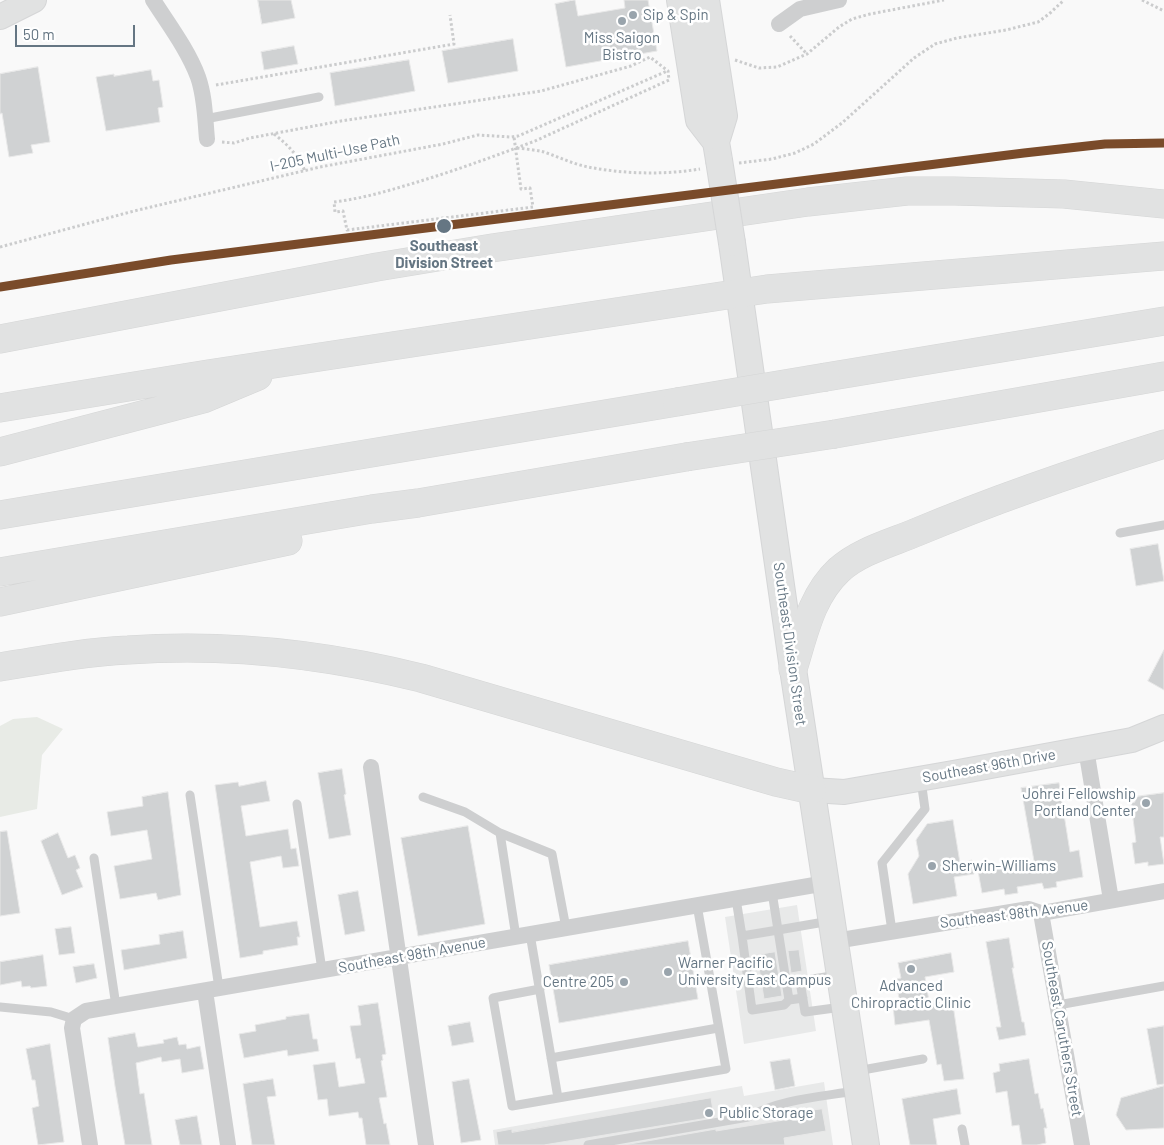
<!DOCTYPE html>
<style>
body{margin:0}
#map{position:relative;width:1164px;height:1145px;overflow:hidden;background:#f9f9f9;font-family:Barlow,sans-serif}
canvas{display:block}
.scale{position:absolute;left:15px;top:25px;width:120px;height:22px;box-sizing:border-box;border:2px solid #657683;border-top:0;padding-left:6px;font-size:15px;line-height:18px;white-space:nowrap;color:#657683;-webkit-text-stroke:4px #fff;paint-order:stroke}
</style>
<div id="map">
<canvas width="1164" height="1145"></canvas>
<div class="scale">50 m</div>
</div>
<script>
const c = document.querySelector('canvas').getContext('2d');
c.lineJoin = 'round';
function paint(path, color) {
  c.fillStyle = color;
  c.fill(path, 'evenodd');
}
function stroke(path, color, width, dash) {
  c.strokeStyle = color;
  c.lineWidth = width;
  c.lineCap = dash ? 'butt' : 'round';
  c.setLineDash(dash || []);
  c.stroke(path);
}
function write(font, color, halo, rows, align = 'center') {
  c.font = font + ' Barlow,sans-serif';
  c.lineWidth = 5;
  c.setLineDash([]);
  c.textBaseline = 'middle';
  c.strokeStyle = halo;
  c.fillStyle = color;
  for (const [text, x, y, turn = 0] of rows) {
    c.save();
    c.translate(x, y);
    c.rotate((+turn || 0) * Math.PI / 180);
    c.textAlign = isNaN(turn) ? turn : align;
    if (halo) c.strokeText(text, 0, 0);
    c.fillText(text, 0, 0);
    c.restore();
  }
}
const built = new Path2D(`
 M797,905L816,1031L744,1044L725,917Z
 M824,1082L833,1145H495L493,1130L742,1086L744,1096Z`);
const green = new Path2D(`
 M37,717L63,729L42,755L37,809L0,817V726L13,719Z`);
const building = new Path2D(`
 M258,0H291L295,18L262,24Z
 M575,0L578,16L625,8L624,0H648L657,51L566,67L555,4Z
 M513,39L518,71L448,83L442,51Z
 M294,46L298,64L264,70L261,52Z
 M409,60L415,91L335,106L330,73Z
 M38,67L50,142L31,145L33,153L9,157L2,113L0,114V74Z
 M151,70L153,81L159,80L163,107L158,108L160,122L106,131L96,77L114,74V76Z
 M1158,544L1164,581L1136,586L1130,549Z
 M1164,650V690L1148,681Z
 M342,769L346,794L344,795L351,835L329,839L318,773Z
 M266,781L270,801L241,806L246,836L288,829L291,849L296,848L299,866L283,868L281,856L250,862L260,927L297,921L300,937H297L298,945L263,951V954L240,958L215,785L238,782L239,786Z
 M1059,783L1070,852L1079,850L1083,877L1056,882L1057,887L1044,889L1042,883L1017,887L1018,893L1005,895L1004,889L982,893L978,871L1034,861L1021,788Z
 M168,792L181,895L158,900L156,893L120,899L114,866L152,859L147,830L111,836L107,812L143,806L142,797Z
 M1164,793V837H1160L1164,864L1148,866V862L1135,864L1132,843L1136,842L1131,803L1135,802L1134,797Z
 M953,820L960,863L972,860L974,874L954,877L957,896L913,904L908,874L919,856L916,840L927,824Z
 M468,826L485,924L418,936L401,838Z
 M7,831L20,913L0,916V832Z
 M58,833L68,858L75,855L80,868L76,870L83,887L62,895L41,841Z
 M358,891L365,931L345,935L338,895Z
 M71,927L75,953L59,955L55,929Z
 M183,931L187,958L124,970L121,950L160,944L159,935Z
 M1009,938L1014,968H1012L1022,1022H1024L1026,1035L999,1040L996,1027H1001L986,942Z
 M688,941L698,999L559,1023L549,965Z
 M799,950L802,971L791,973L788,951Z
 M775,952L782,996L764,999L757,955Z
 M951,953L954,972L925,977L929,1001L952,998L964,1079L944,1081L941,1064L937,1065L929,1020L895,1025L893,1006L900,1005L896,979L901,978L898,963Z
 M43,955L47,986L31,988L30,986L22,987L21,981L0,985V962Z
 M94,964L97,978L76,983L73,967Z
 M378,1003L386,1054L382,1055L383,1060L381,1061L387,1097L379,1098L384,1124L386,1123L390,1145H366L362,1118H359L358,1112L329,1116L327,1099L318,1100L313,1065L335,1062L339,1087L365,1083L360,1058L356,1059L350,1026L361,1025L358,1006Z
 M309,1014L313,1039H317L319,1051L288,1056L287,1050L244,1058L239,1034L256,1031L255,1025L286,1019V1017Z
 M470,1022L474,1042L452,1046L448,1026Z
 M1164,1026V1084L1157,1085L1147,1029Z
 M135,1033L138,1047L164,1043L163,1040L177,1037L179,1045L186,1044L187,1049L200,1046L204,1069L182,1073L180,1059L162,1062L161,1057L136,1063L140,1094L144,1093L152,1145H125L115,1086L108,1038Z
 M50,1044L64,1142L38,1145L32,1108L39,1106L35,1080H32L26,1049Z
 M790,1059L795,1086L775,1090L770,1062Z
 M1029,1059L1035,1094L1038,1093L1041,1109L1043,1108L1047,1128H1044L1046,1143L1037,1145H1022L1019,1125L1012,1126L1007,1091L996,1093L993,1073L1000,1071L999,1064Z
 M273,1079L276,1096L267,1097L275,1145H252L243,1084Z
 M469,1079L481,1140L461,1143L452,1082Z
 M1164,1086V1128L1126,1130L1116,1115L1121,1098Z
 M957,1089L961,1114L933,1119L937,1145H910L902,1099Z
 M711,1098L714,1117L544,1145H498L496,1132L512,1129V1132Z
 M822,1109L826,1131L784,1138L785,1145H624L716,1129V1131L803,1117L802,1112Z
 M197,1116L202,1145H180L175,1120Z`);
const path = new Path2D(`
 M1142,0L1164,11
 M790,36L807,54
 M735,60L759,68L777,67L807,54L839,27L852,19L870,14L944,0
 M216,85L454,44L450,15
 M274,134C288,145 298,155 305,171
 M222,142L234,143L250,138L341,121L541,91L631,66L650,57L668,71L669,80L535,141C492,157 449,173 404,186C381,193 358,199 334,202L335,212L343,211L347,230L533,207L530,188L521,189L514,137
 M517,148C526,149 536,150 544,152C559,157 573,164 588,167C624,174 664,175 700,169
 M739,163L772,159L795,153L814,144L842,123L914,58L935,44L957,38L1006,30L1038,22L1049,14L1064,0
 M0,247L134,211L320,167L443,144L478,135L511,137L518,136L667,71`);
const lane = new Path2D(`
 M205,119L319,97
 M1120,533L1164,525
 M190,795L219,988
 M423,797L465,812L500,833L552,854L566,928
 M297,804L322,970
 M500,833L516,937
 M94,858L116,1006
 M736,899L742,936L778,930L772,892
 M892,931L882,863L925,809L921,780
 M530,934L558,1098L726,1069L697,905
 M742,936L752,1010L784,1005L789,1000
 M838,975L800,981L805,1012L842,1007
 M540,989L493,998L512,1106L558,1098
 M803,998L789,1000L778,930L830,921
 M1058,1005L1164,986
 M0,1007L51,1012L74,1019
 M551,1058L718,1028
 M857,1071L923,1059
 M962,1129L965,1145
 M588,1145L748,1117C781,1099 819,1097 855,1091`);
const street = new Path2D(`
 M153,0C169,25 188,50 198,77C205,97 205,118 207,139
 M779,24L800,9L839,0
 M1086,749L1111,900
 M371,767L426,1145
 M1041,913L1082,1145
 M835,941L1029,909L1041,913L1164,891
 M205,991L228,1145
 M90,1145L72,1028L74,1019L86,1011L826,883`);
const secondary = new Path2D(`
 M0,17L34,0
 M812,790L844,792L953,773L1132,740L1164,727`);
const primary = new Path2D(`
 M680,0L699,120L716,142L719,160
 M706,0L724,116L716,142
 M732,243L793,669L866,1145`);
const highway = new Path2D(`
 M0,339L377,267L492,248L808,202L907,191H954L1064,194L1164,204
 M826,377L1164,321
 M0,408L208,374L767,289L1164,256
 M835,434L1164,376
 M0,452L203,399L258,376
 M0,515L677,402
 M0,572L372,509L418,503L686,457
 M0,602L288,541
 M0,667C42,660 85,652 128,650C227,643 325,654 421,678L776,782L812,790
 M793,669C804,634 811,596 839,570C860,551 891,543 917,532C998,498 1080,470 1164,444`);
const primaryBridge = new Path2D(`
 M719,160L732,243`);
const highwayBridge = new Path2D(`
 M677,402L826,377
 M686,457L835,434`);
const rail1 = new Path2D(`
 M0,287L171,260L1024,153L1105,144L1164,143`);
const markers = [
 [633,15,5,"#99a4ac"],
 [622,21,5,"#99a4ac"],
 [444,226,8,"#657683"],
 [1146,803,5,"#99a4ac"],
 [932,866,5,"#99a4ac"],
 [911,969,5,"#99a4ac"],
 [668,972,5,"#99a4ac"],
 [624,982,5,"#99a4ac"],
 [709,1113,5,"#99a4ac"]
];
const poiNames = [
 ["Sip & Spin",643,15],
 ["Miss Saigon",622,38,"center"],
 ["Bistro",622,55,"center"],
 ["Johrei Fellowship",1136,794,"right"],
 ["Portland Center",1136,811,"right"],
 ["Sherwin-Williams",942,866],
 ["Warner Pacific",678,963],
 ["University East Campus",678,980],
 ["Centre 205",614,982,"right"],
 ["Advanced",911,986,"center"],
 ["Chiropractic Clinic",911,1003,"center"],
 ["Public Storage",719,1113]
];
const streetNames = [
 ["I-205 Multi-Use Path",335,153,-12],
 ["Southeast Division Street",790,644,82],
 ["Southeast 96th Drive",989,766,-10],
 ["Southeast 98th Avenue",1014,914,-7],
 ["Southeast 98th Avenue",412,955,-10],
 ["Southeast Caruthers Street",1062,1029,80]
];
const stopNames = [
 ["Southeast",444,246],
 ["Division Street",444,263]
];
paint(built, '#e8e9e9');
paint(green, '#e8ebe6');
paint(building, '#d0d2d3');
stroke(building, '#e8e8e8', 1);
stroke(secondary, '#d5d6d7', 26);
stroke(primary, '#d5d6d7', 28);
stroke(highway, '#d5d6d6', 29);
stroke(path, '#cbcccd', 3, [2.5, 2.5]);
stroke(lane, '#cecfd0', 9);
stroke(street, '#cecfd0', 16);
stroke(secondary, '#e1e2e2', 24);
stroke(primary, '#e1e2e2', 26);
stroke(highway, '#e1e2e2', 28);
stroke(primaryBridge, '#d5d6d7', 28, []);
stroke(highwayBridge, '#d5d6d6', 29, []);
stroke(primaryBridge, '#e1e2e2', 26);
stroke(highwayBridge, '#e1e2e2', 28);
stroke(rail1, '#7a4b2a', 9);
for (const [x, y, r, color] of markers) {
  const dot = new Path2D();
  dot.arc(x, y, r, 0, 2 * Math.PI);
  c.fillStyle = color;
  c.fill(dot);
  stroke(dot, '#fff', 2);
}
write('15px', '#657683', '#fff', poiNames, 'left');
write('15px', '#657683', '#fff', streetNames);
write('bold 15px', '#657683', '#fff', stopNames);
</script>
